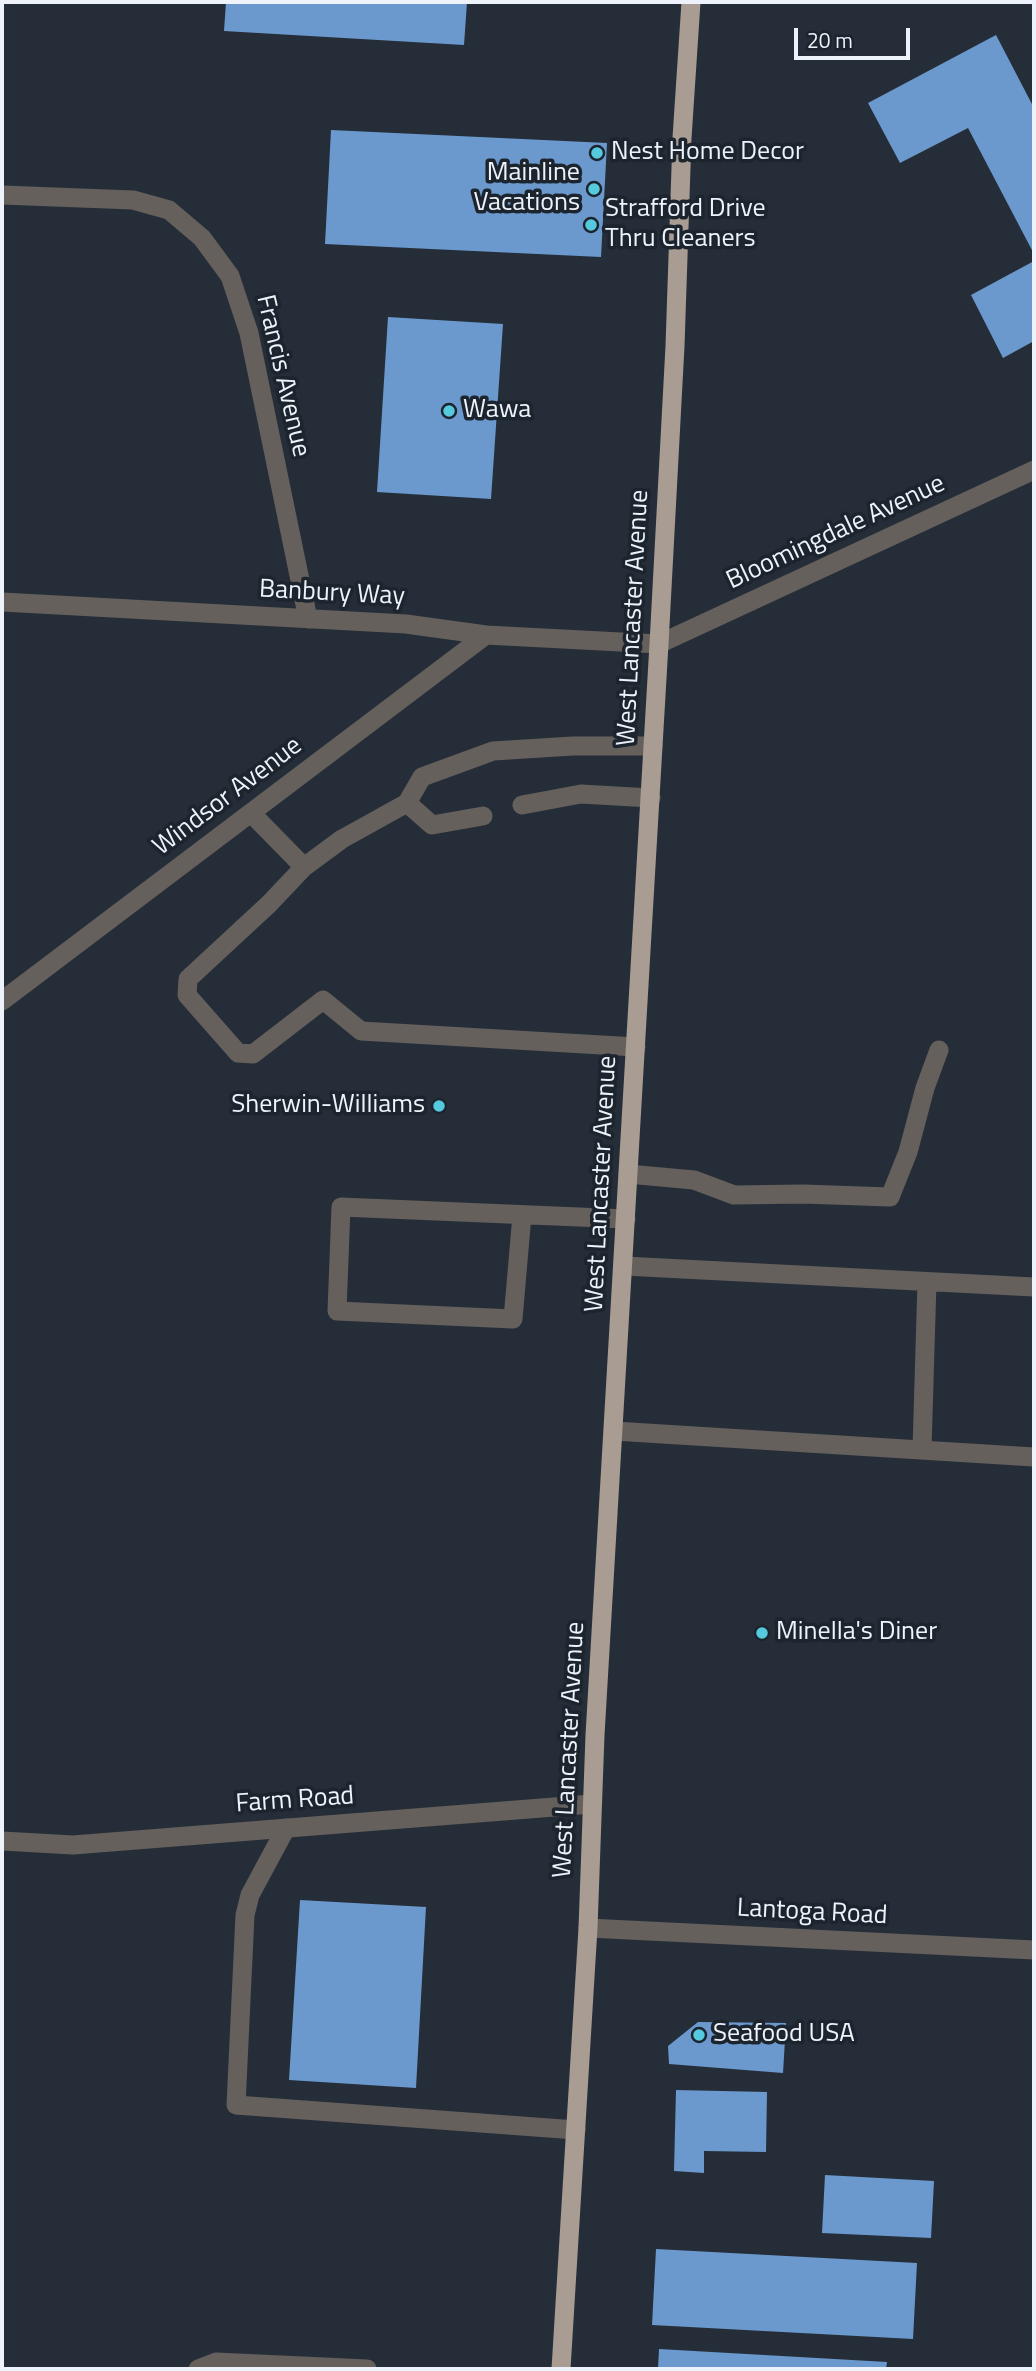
<!DOCTYPE html>
<style>
body{margin:0}
#map{position:relative;width:1036px;height:2371px;overflow:hidden;background:#252e38;font-family:"Titillium Web",sans-serif}
canvas{display:block}
.frame{position:absolute;inset:0;border:4px solid #eef3fb;pointer-events:none}
.scale{position:absolute;left:794px;top:28px;width:116px;height:32px;box-sizing:border-box;border:4px solid #eef3fb;border-top:0;padding-left:9px;font-size:21px;line-height:24px;white-space:nowrap;color:#eef3fb;-webkit-text-stroke:5px #1c242e;paint-order:stroke}
</style>
<div id="map">
<canvas width="1036" height="2371"></canvas>
<div class="frame"></div>
<div class="scale">20 m</div>
</div>
<script>
const c = document.querySelector('canvas').getContext('2d');
c.lineJoin = 'round';
function paint(path, color) {
  c.fillStyle = color;
  c.fill(path, 'evenodd');
}
function stroke(path, color, width, dash) {
  c.strokeStyle = color;
  c.lineWidth = width;
  c.lineCap = dash ? 'butt' : 'round';
  c.setLineDash(dash || []);
  c.stroke(path);
}
function write(font, color, halo, rows, align = 'center') {
  c.font = font + ' "Titillium Web",sans-serif';
  c.lineWidth = 7;
  c.setLineDash([]);
  c.textBaseline = 'middle';
  c.strokeStyle = halo;
  c.fillStyle = color;
  for (const [text, x, y, turn = 0] of rows) {
    c.save();
    c.translate(x, y);
    c.rotate((+turn || 0) * Math.PI / 180);
    c.textAlign = isNaN(turn) ? turn : align;
    if (halo) c.strokeText(text, 0, 0);
    c.fillText(text, 0, 0);
    c.restore();
  }
}
const building = new Path2D(`
 M226,2H467L464,45L224,31Z
 M996,35L1034,108V254L968,128L900,163L868,103Z
 M331,130L607,143L601,257L325,244Z
 M1034,261V341L1003,358L971,295Z
 M388,317L503,324L491,499L377,492Z
 M300,1900L426,1907L416,2088L289,2080Z
 M698,2022L786,2023L783,2073L669,2064L668,2046Z
 M676,2090L767,2092L766,2152L704,2151V2173L674,2171Z
 M825,2175L934,2181L931,2238L822,2233Z
 M656,2249L917,2263L913,2339L652,2325Z
 M659,2349L887,2362L886,2369H658Z`);
const service = new Path2D(`
 M407,803L432,825L483,816
 M522,805L581,794L651,798
 M251,813L304,867L269,904L188,979L187,995L238,1053L253,1054L323,1000L361,1031L636,1047
 M304,867L342,839L407,803L422,777L493,751L573,746H653
 M628,1174L694,1180L734,1195L803,1194L890,1197L908,1152L925,1088L939,1050
 M522,1215L513,1319L337,1311L341,1207L626,1219
 M624,1266L1034,1287
 M614,1431L1034,1457
 M922,1449L927,1282
 M286,1828L250,1895L245,1915L236,2105L576,2130
 M198,2369L216,2362L367,2369`);
const minor = new Path2D(`
 M2,195L133,200L169,210L202,238L230,276L249,333L308,619
 M2,602L406,624L486,635L659,644L1034,470
 M2,1001L486,635
 M2,1841L73,1845L592,1804
 M588,1928L1034,1950`);
const trunk = new Path2D(`
 M561,2369L588,1928L595,1735L659,644L675,346L682,138L691,2`);
const markers = [
 [597,153,7,"#55cadf"],
 [594,189,7,"#55cadf"],
 [591,225,7,"#55cadf"],
 [449,411,7,"#55cadf"],
 [439,1106,7,"#55cadf"],
 [762,1633,7,"#55cadf"],
 [699,2035,7,"#55cadf"]
];
const poiNames = [
 ["Nest Home Decor",611,153],
 ["Mainline",580,174,"right"],
 ["Vacations",580,204,"right"],
 ["Strafford Drive",605,210],
 ["Thru Cleaners",605,240],
 ["Wawa",463,411],
 ["Sherwin-Williams",425,1106,"right"],
 ["Minella's Diner",776,1633],
 ["Seafood USA",713,2035]
];
const streetNames = [
 ["Francis Avenue",282,376,77],
 ["Bloomingdale Avenue",836,533,-25],
 ["Banbury Way",332,594,3],
 ["West Lancaster Avenue",634,618,-87],
 ["Windsor Avenue",228,797,-37],
 ["West Lancaster Avenue",602,1184,-87],
 ["West Lancaster Avenue",570,1750,-87],
 ["Farm Road",295,1801,-4],
 ["Lantoga Road",812,1913,3]
];
paint(building, '#6b99ce');
stroke(service, '#66605c', 19);
stroke(minor, '#66605c', 19);
stroke(trunk, '#a99c92', 19);
for (const [x, y, r, color] of markers) {
  const dot = new Path2D();
  dot.arc(x, y, r, 0, 2 * Math.PI);
  c.fillStyle = color;
  c.fill(dot);
  stroke(dot, '#1c242e', 2.5);
}
write('26px', '#eef3fb', '#1c242e', poiNames, 'left');
write('26px', '#eef3fb', '#1c242e', streetNames);
</script>
